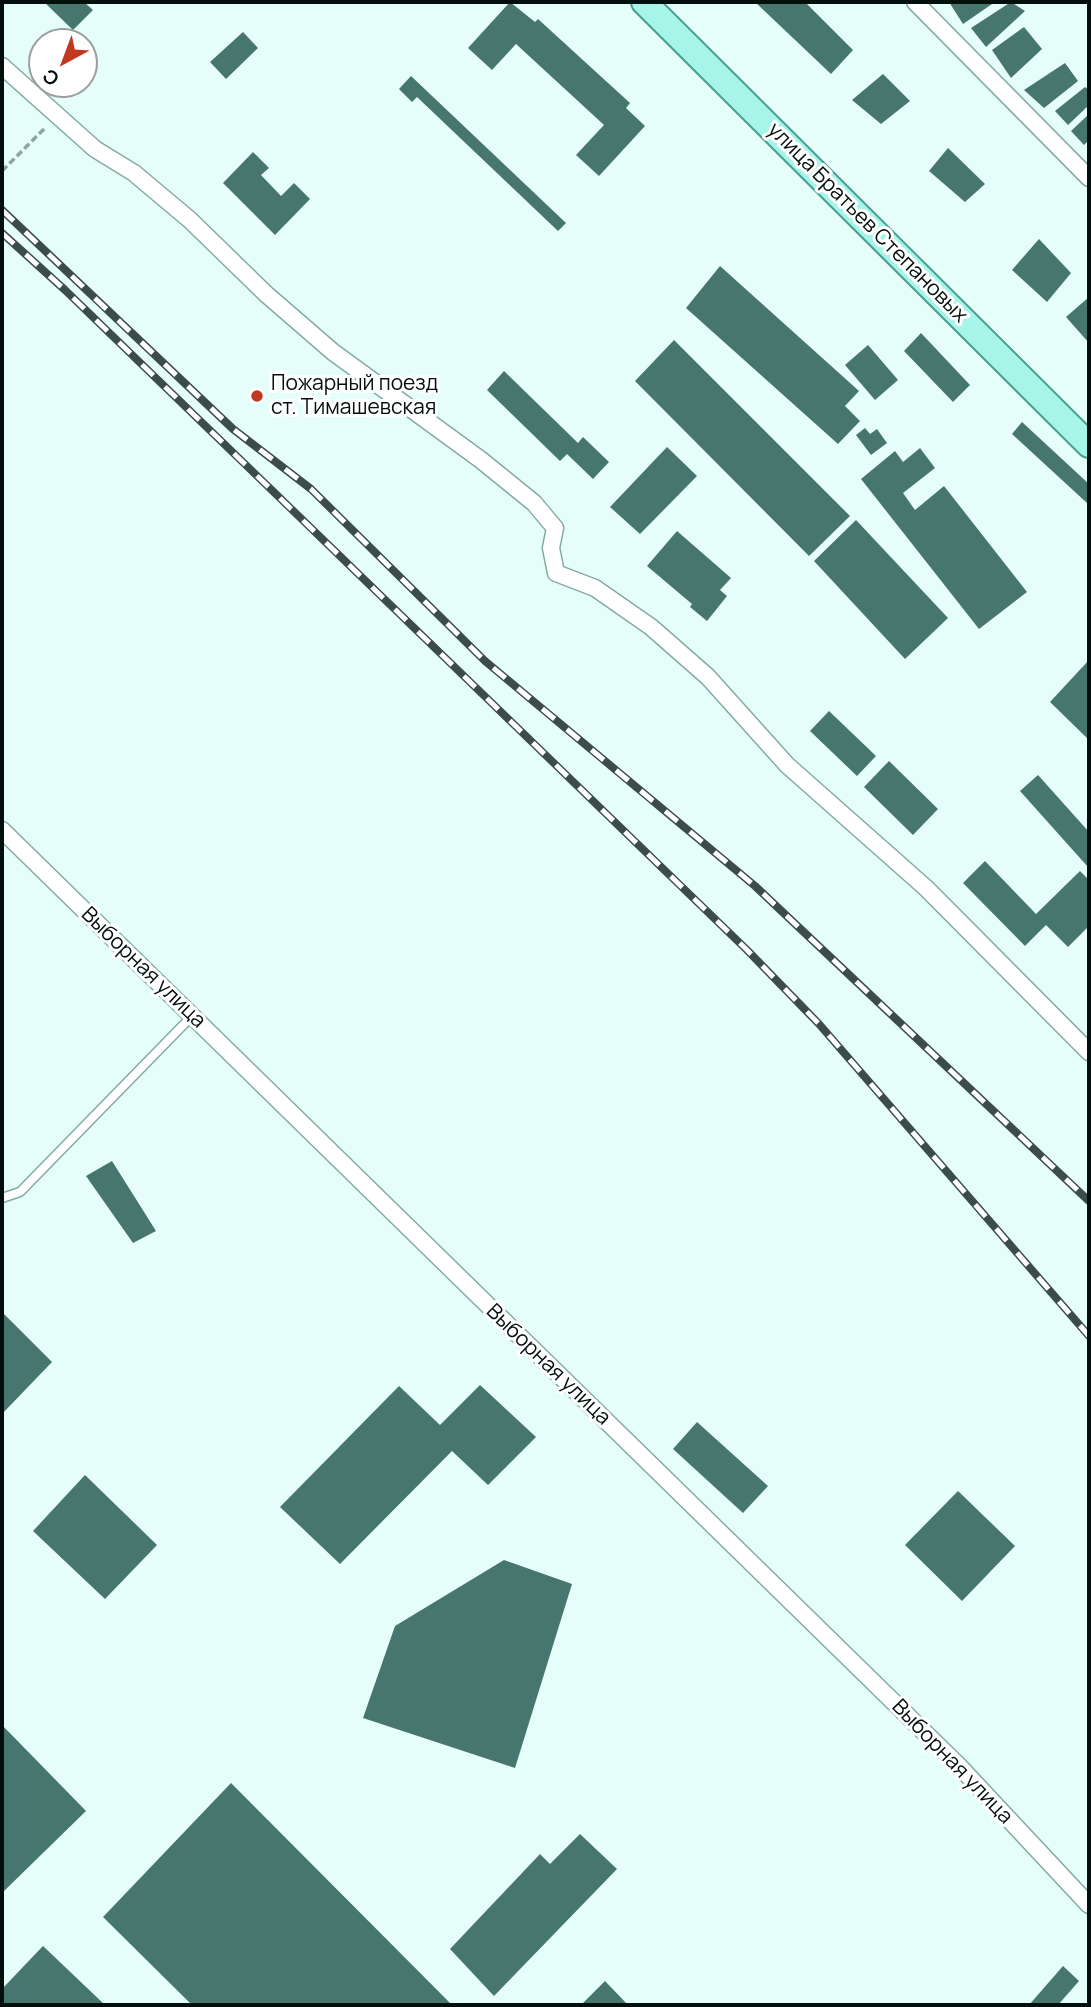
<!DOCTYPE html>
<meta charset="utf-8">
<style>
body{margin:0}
#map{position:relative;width:1091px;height:2007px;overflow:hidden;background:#e5fef9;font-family:Manrope,sans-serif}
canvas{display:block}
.frame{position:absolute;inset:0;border:4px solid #020f0d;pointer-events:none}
.north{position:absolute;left:28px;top:28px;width:70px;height:70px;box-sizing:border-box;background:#fff;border:2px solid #9a9f9e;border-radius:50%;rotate:221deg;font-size:19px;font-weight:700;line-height:28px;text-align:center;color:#020f0d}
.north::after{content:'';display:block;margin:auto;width:24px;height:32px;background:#c33821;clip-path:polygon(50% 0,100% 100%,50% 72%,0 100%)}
</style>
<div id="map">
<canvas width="1091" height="2007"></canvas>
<div class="frame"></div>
<div class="north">С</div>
</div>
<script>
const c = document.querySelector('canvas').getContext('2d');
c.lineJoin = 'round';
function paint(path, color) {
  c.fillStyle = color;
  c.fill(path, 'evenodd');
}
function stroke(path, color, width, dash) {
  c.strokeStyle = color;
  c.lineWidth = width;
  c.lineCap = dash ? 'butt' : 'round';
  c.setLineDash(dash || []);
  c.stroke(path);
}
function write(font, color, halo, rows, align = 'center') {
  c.font = font + ' Manrope,sans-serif';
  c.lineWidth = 6;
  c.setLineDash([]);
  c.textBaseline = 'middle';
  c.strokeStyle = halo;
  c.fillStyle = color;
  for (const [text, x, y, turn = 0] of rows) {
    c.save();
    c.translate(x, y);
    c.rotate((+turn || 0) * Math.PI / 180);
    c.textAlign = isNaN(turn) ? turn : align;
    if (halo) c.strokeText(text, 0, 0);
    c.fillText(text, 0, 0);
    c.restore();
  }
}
const building = new Path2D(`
 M44,2H84L93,10L73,30Z
 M510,2L535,22L538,19L630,103L626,108L645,126L599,176L576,155L604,125L516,44L492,70L468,48Z
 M755,2H805L853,50L831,74Z
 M949,2H995L963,24Z
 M1011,2L1025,11L986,47L971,28Z
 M1024,27L1042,49L1011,78L992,50Z
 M243,32L258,48L226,79L210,62Z
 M1065,63L1078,81L1044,108L1024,90Z
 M883,74L910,101L881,124L852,100Z
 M411,76L566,223L558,231L417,97L412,102L399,89Z
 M1085,87L1089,90V105L1068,125L1055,111Z
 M1089,114V140L1084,145L1071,131Z
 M948,148L985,184L965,202L929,171Z
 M253,152L269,168L261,175L281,196L294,183L310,199L275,235L223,183Z
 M1039,239L1071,273L1047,302L1012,270Z
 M720,266L859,391L845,406L860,421L838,444L686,308Z
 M1089,297V343L1066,317Z
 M921,333L970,385L953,402L904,351Z
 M674,340L850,516L809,556L635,381Z
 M868,345L898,380L875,400L845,365Z
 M504,371L578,443L583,437L609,462L593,479L567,454L560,461L487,390Z
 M1022,422L1089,484L1087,503L1012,434Z
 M865,428L870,434L877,429L887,443L871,455L856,435Z
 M667,447L697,476L640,534L610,507Z
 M920,448L935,468L903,493L915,510L944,486L1027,592L979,629L861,479L895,451L903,462Z
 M856,520L948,618L905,659L814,561Z
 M677,531L731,578L720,590L727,596L707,621L690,607L692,604L647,566Z
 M1089,660V740L1050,702Z
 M829,711L876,756L857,776L810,731Z
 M889,761L938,809L913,835L864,787Z
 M1038,775L1089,832L1088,867L1020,791Z
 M985,861L1036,914L1080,871L1089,880V926L1068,947L1046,925L1025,946L963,883Z
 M112,1161L156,1231L133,1243L86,1176Z
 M2,1312L52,1362L2,1414Z
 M480,1385L536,1437L488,1485L452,1451L340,1564L280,1507L399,1386L440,1425Z
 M697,1422L768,1486L743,1513L673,1449Z
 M85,1475L157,1545L105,1599L33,1531Z
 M958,1491L1015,1546L962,1601L905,1545Z
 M504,1560L572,1584L515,1768L363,1718L395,1626Z
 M2,1725L86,1811L2,1893Z
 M231,1783L452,2005H192L103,1917Z
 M580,1834L617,1869L494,1996L450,1949L540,1854L550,1864Z
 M43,1946L105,2005H2V1989Z
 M1063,1966L1079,1981L1058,2005H1029Z
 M605,1981L628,2005H581Z`);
const path = new Path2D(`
 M2,171L46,127`);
const service = new Path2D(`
 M2,1198L20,1192L192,1016`);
const minor = new Path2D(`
 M915,2L1089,178
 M2,66L95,149L134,173L190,220L266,294L333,352L481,460L534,503L555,528L551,548L556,573L595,588L651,627L708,677L787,765L926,888L1089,1052
 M2,830L959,1766L1089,1905`);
const primary = new Path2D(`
 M644,2L1089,445`);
const rail = new Path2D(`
 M2,210L233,429L311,489L485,661L755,886L1089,1201
 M2,233L65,290L747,950L819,1024L1089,1336`);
const markers = [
 [257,396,7,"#c33821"]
];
const streetNames = [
 ["улица Братьев Степановых",867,223,45],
 ["Выборная улица",143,968,44],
 ["Выборная улица",548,1365,44],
 ["Выборная улица",952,1762,46]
];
const poiNames = [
 ["Пожарный поезд",271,384],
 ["ст. Тимашевская",271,408]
];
paint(building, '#46766e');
stroke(service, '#84aba3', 11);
stroke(minor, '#84aba3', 19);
stroke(primary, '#479f91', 28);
stroke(path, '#8fa39f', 3.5, [7, 3.5]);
stroke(service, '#fff', 8);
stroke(minor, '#fff', 16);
stroke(primary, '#a7f4e8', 24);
stroke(rail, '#3c4c4a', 8);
stroke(rail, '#fff', 5, [16]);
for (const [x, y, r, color] of markers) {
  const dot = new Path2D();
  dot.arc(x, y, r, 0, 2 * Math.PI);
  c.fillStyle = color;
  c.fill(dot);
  stroke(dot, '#fff', 2.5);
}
write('21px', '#020f0d', '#fff', streetNames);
write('21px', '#020f0d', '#fff', poiNames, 'left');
</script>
